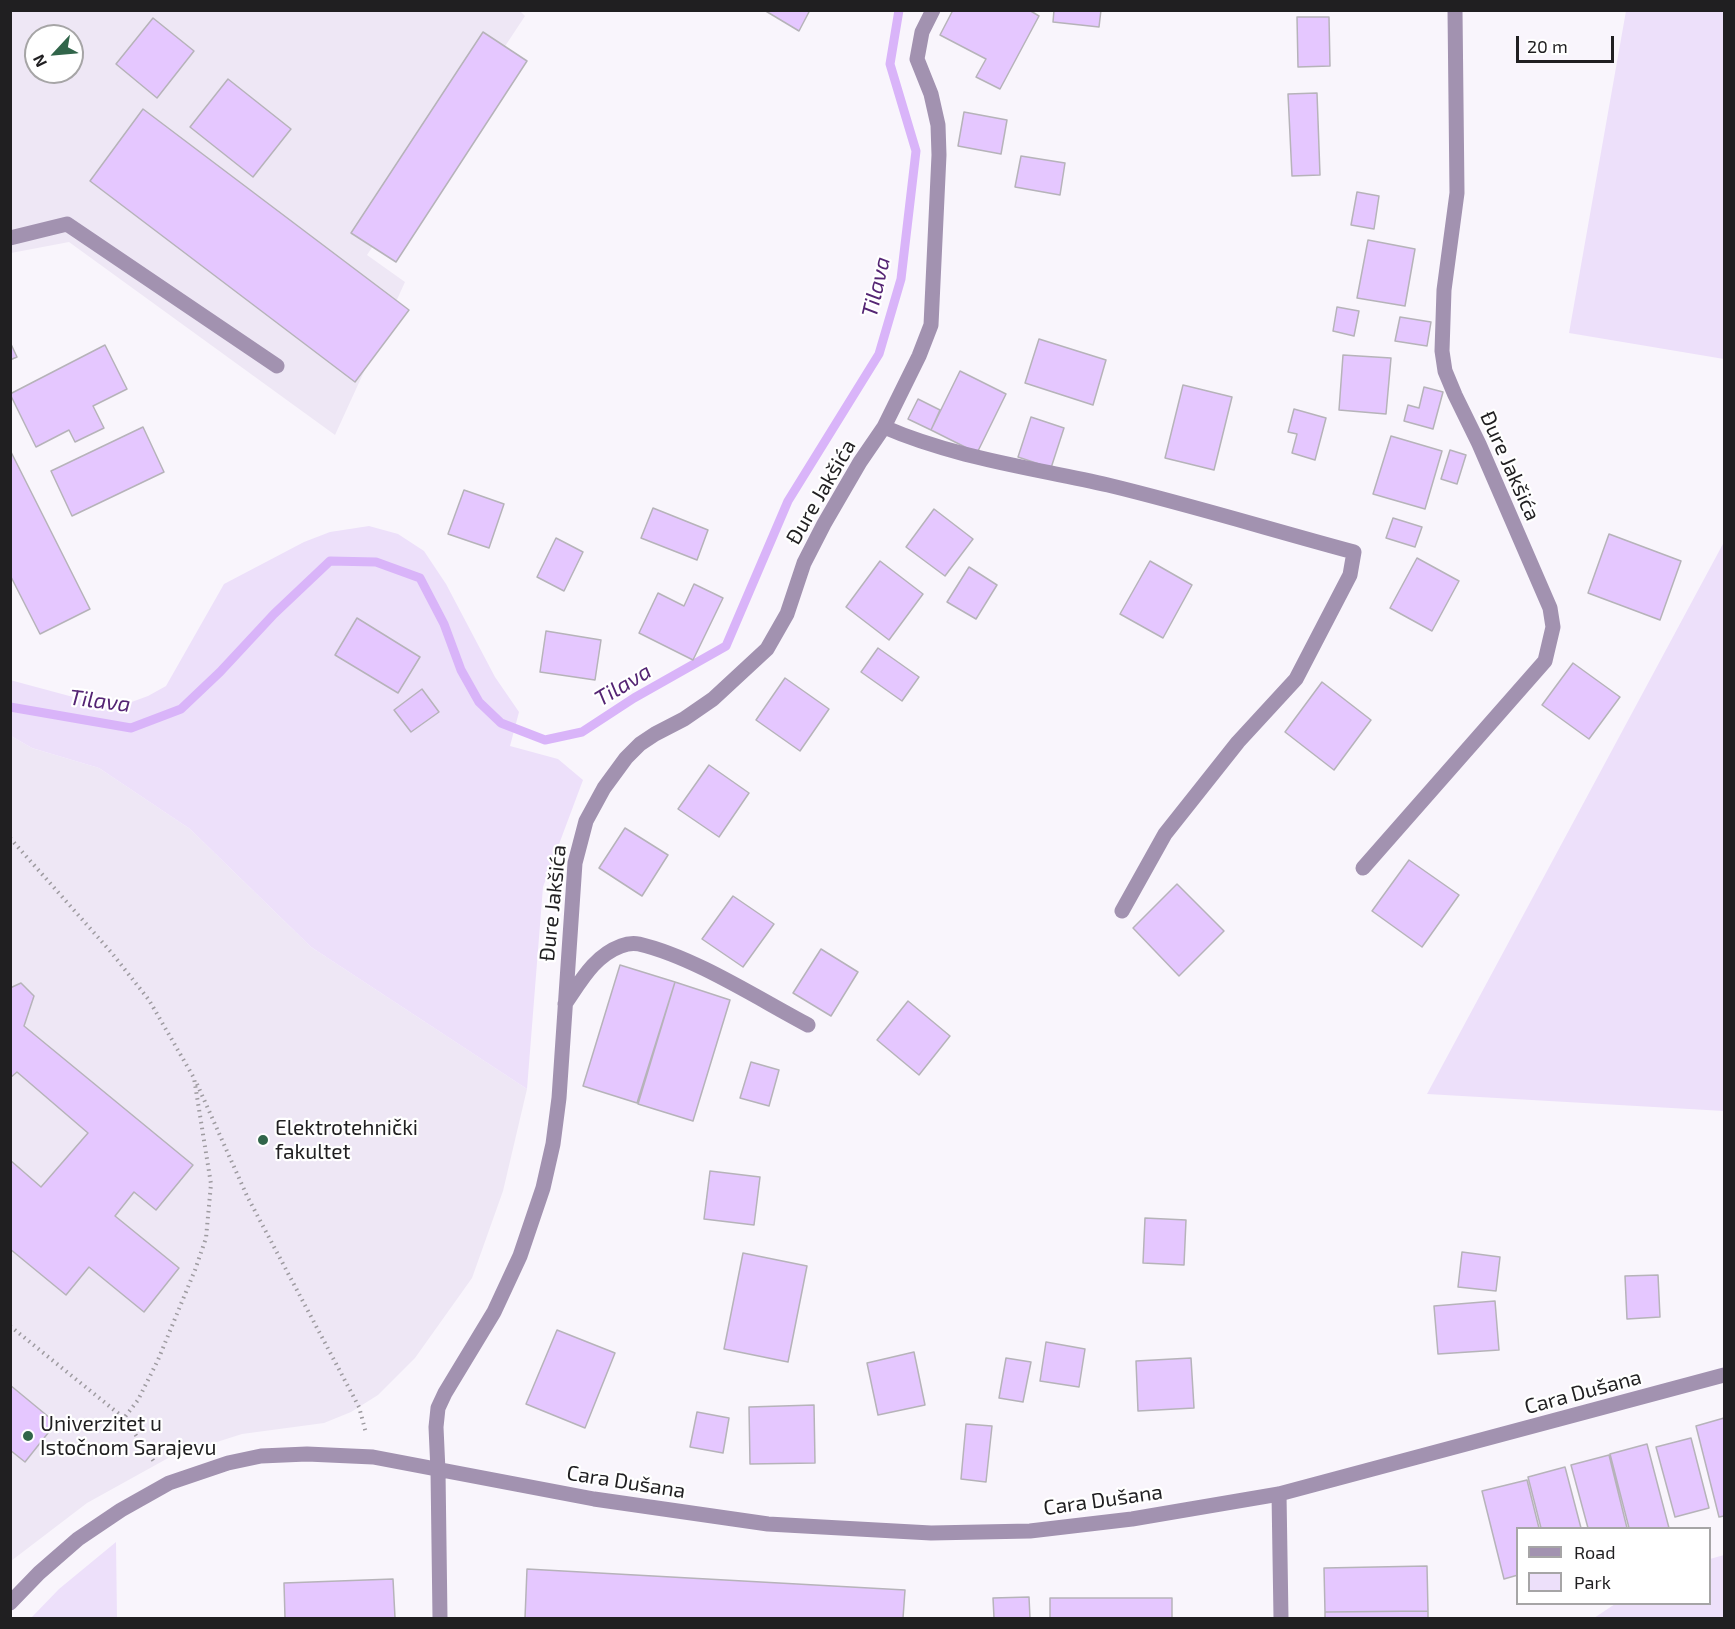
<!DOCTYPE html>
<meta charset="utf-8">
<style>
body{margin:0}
#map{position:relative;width:1735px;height:1629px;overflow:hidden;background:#f9f5fc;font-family:"Exo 2",sans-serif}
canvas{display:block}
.frame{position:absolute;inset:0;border:12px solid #201f21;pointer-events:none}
.legend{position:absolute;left:1516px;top:1527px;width:195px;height:78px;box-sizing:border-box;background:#fff;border:2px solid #a6a5a6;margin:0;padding:8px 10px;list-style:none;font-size:18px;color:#201f21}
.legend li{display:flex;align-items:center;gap:12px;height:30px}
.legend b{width:30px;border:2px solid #a6a5a6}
.north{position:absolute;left:24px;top:24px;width:60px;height:60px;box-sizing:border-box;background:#fff;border:2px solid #a6a5a6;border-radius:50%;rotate:244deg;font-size:16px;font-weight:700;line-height:24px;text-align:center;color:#201f21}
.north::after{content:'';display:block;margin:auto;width:21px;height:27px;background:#31654a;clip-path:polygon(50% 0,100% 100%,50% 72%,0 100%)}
.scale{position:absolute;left:1516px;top:36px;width:98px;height:27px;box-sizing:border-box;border:3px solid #201f21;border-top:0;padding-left:8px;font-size:18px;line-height:21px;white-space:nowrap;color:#201f21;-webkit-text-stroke:4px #fff;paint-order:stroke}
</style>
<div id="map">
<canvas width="1735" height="1629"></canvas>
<div class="frame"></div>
<ul class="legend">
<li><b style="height:8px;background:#a292b0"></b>Road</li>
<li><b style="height:16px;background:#ede0fa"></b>Park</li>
</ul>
<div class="north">N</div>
<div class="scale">20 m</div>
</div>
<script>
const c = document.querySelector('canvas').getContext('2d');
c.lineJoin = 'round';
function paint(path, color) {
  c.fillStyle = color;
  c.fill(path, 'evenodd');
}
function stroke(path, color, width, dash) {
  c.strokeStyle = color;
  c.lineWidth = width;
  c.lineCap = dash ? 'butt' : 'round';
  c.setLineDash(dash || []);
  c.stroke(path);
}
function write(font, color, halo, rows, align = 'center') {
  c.font = font + ' "Exo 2",sans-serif';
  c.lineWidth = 4.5;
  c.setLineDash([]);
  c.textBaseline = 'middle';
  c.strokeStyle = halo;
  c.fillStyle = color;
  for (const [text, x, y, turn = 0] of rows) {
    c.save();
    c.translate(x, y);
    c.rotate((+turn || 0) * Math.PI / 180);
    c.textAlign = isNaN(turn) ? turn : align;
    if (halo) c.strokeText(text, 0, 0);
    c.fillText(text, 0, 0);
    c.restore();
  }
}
const built = new Path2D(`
 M519,10L525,16L367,255L405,282L335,435L69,242L11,253V11ZM36,36H72V72H36Z
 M11,736L32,748L99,768L190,829L311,947L527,1089L503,1191L472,1278L415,1358L378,1395L351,1412L324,1423L242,1434L170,1457L87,1503L11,1561Z`);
const green = new Path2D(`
 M1626,11H1724V359L1569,333Z
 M369,526L398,534L424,551L446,584L495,677L519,712L510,746L558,759L583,780L543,887L527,1089L311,947L190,829L99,768L32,748L11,736L10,680L88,701L118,707L148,696L166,686L224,584L304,542L330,532Z
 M1724,542V1111L1427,1094Z
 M116,1542L117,1618H31L59,1589Z
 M1724,1555V1618H1594L1615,1604H1710V1559Z`);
const stream = new Path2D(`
 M10,707L131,728L181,709L220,672L274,614L330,561L376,562L420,578L444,624L461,670L479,702L501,723L545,740L582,732L634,698L726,646L788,501L879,354L901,279L916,151L890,64L899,10`);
const building = new Path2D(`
 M764,10H810L799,31Z
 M953,10H1029L1039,16L1000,89L976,77L986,59L940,35Z
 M1054,10H1101L1099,27L1053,22Z
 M1297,17H1329L1330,66L1298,67Z
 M153,18L194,51L157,98L116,64Z
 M483,32L527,61L396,262L351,233Z
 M228,79L291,129L253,177L190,127Z
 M1317,93L1320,175L1292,176L1288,94Z
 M143,109L409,310L355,382L90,181Z
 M964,112L1007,120L1001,154L958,146Z
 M1021,156L1065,163L1060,195L1015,187Z
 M1357,192L1379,196L1374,229L1351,225Z
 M1368,240L1415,249L1405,306L1357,298Z
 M1337,307L1359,311L1354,336L1333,331Z
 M1400,317L1431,322L1427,346L1395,341Z
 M1039,339L1106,360L1093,405L1025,383Z
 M10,342L17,357L10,360Z
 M105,345L127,389L93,406L104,428L75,442L69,430L36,447L10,394Z
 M1343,355L1391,358L1386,414L1339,410Z
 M960,371L1006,394L977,453L931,430Z
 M1183,385L1232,397L1214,470L1165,458Z
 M1424,387L1443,392L1433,429L1404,421L1408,405L1419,408Z
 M918,399L940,410L931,430L908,419Z
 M1294,409L1326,418L1315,460L1292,453L1297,434L1288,432Z
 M1031,417L1064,428L1051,468L1018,457Z
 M143,427L164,472L72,516L51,471Z
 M1391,436L1442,451L1425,509L1373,494Z
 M10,450L90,609L40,634L10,575Z
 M1450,450L1466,455L1457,484L1441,479Z
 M464,490L504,504L489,548L448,534Z
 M653,508L708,530L697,560L641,538Z
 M934,509L973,539L945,576L906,547Z
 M1393,518L1422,527L1415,547L1386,538Z
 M1609,534L1681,561L1660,620L1588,593Z
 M556,538L583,552L564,591L537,577Z
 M1417,558L1459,581L1432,631L1390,608Z
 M880,561L923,594L889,640L846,607Z
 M1150,561L1192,585L1163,638L1120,614Z
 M969,567L997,585L976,619L947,602Z
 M694,584L723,598L693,660L639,633L658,593L684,606Z
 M357,618L420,657L398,693L335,655Z
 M546,631L601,640L595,680L540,672Z
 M878,648L919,677L902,701L861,672Z
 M1573,663L1620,697L1589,739L1542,705Z
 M785,678L829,709L800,751L756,720Z
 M1322,682L1371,720L1334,770L1285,732Z
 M422,689L439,712L411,732L394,710Z
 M709,765L749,793L719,837L678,809Z
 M625,828L668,855L642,896L599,868Z
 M1409,860L1459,895L1422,947L1372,911Z
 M1177,884L1224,931L1179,976L1133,928Z
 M733,896L774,924L743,967L702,939Z
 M821,949L858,972L831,1016L793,993Z
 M620,965L675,982L637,1103L583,1086Z
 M675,982L730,1000L693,1121L638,1104Z
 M21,983L34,996L24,1026L193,1165L156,1210L134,1192L115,1216L179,1268L144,1312L89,1267L66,1295L10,1249V1160L41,1187L88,1133L17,1072L10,1078V988Z
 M908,1001L950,1036L919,1075L877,1040Z
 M751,1062L779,1070L769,1106L740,1098Z
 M710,1171L760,1177L754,1225L704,1219Z
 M1145,1218L1186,1220L1184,1265L1143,1263Z
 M1462,1252L1500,1257L1496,1291L1458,1287Z
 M743,1253L807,1266L788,1362L724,1349Z
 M1658,1275L1660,1317L1627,1319L1625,1276Z
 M1495,1301L1499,1350L1438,1354L1434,1306Z
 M557,1330L615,1353L585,1428L526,1404Z
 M1046,1342L1085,1349L1079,1387L1040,1381Z
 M914,1352L925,1405L878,1415L867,1363Z
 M1006,1358L1031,1362L1023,1402L999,1398Z
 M1191,1358L1194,1408L1138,1411L1136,1361Z
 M10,1385L56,1423L25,1462L10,1450Z
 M814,1405L815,1463L750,1464L749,1407Z
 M697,1412L729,1418L723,1453L690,1447Z
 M1724,1418V1516L1719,1517L1696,1426Z
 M966,1424L992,1426L986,1482L961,1479Z
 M1691,1438L1709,1508L1675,1517L1656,1447Z
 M1647,1444L1669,1528H1629L1610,1454Z
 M1609,1455L1627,1528H1588L1571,1465Z
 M1565,1467L1581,1528H1541L1528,1477Z
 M1527,1480L1539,1528H1518V1575L1504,1579L1482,1491Z
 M1427,1566L1428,1611L1325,1612L1324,1568Z
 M527,1569L905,1590L903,1618H525Z
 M393,1579L395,1618H285L284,1583Z
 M1029,1597L1030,1618H994L993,1598Z
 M1050,1598H1172V1618H1050Z
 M1428,1611V1618H1325V1612Z`);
const path = new Path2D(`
 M10,838L111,952L149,1000L194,1078L211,1184L206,1238L195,1270L158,1360L138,1400L124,1418L155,1463
 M197,1084L247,1196L359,1407L366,1433
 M10,1326L124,1418`);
const minor = new Path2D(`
 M10,238L67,224L277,366
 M884,427C955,458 1034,468 1108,485C1191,505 1272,530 1354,552L1350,575L1296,679L1238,742L1165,834L1122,911
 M1363,868L1545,661L1553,627L1550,608L1479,444L1455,395L1445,371L1442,351L1444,290L1457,193L1455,10
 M565,1004C581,981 594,956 621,946C626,944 634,943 639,944C694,957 757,998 808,1025
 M1279,1494L1281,1618
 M10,1603L39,1573L78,1539L121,1510L169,1483L228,1463L261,1456L307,1454L373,1457L594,1499L768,1524L931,1533L1030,1531L1132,1519L1279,1494L1724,1375
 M440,1618L438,1471L436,1427L438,1408L445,1393L494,1312L520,1256L543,1188L553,1144L559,1098L575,863L586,821L604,788L626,758L640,744L655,734L684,719L713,699L767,649L787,614L804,563L824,524L860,462L884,427L919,356L931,325L939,155L938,125L931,94L917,59L922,32L933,10`);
const markers = [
 [263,1140,6,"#31654a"],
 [28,1436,6,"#31654a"]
];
const streetNames = [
 ["Đure Jakšića",1510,466,66],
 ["Đure Jakšića",821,492,-60],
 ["Đure Jakšića",553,903,-84],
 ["Cara Dušana",1583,1392,-15],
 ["Cara Dušana",626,1482,9],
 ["Cara Dušana",1103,1500,-8]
];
const poiNames = [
 ["Elektrotehnički",275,1128],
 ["fakultet",275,1152],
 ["Univerzitet u",40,1424],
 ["Istočnom Sarajevu",40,1448]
];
const waterNames = [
 ["Tilava",876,287,-77],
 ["Tilava",623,685,-31],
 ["Tilava",100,701,7]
];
paint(built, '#eee7f5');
paint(green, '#ede0fa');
stroke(stream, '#d9b4f9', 9);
paint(building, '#e5c7ff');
stroke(building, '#b6b3b9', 1.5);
stroke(path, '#9e9ba0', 4, [1.5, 4.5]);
stroke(minor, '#a292b0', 15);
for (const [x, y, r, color] of markers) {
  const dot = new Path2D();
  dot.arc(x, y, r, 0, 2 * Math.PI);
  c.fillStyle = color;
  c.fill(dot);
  stroke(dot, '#fff', 2);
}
write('21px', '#201f21', '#fff', streetNames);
write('21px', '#201f21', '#fff', poiNames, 'left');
write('italic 22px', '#542473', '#fff', waterNames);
</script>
